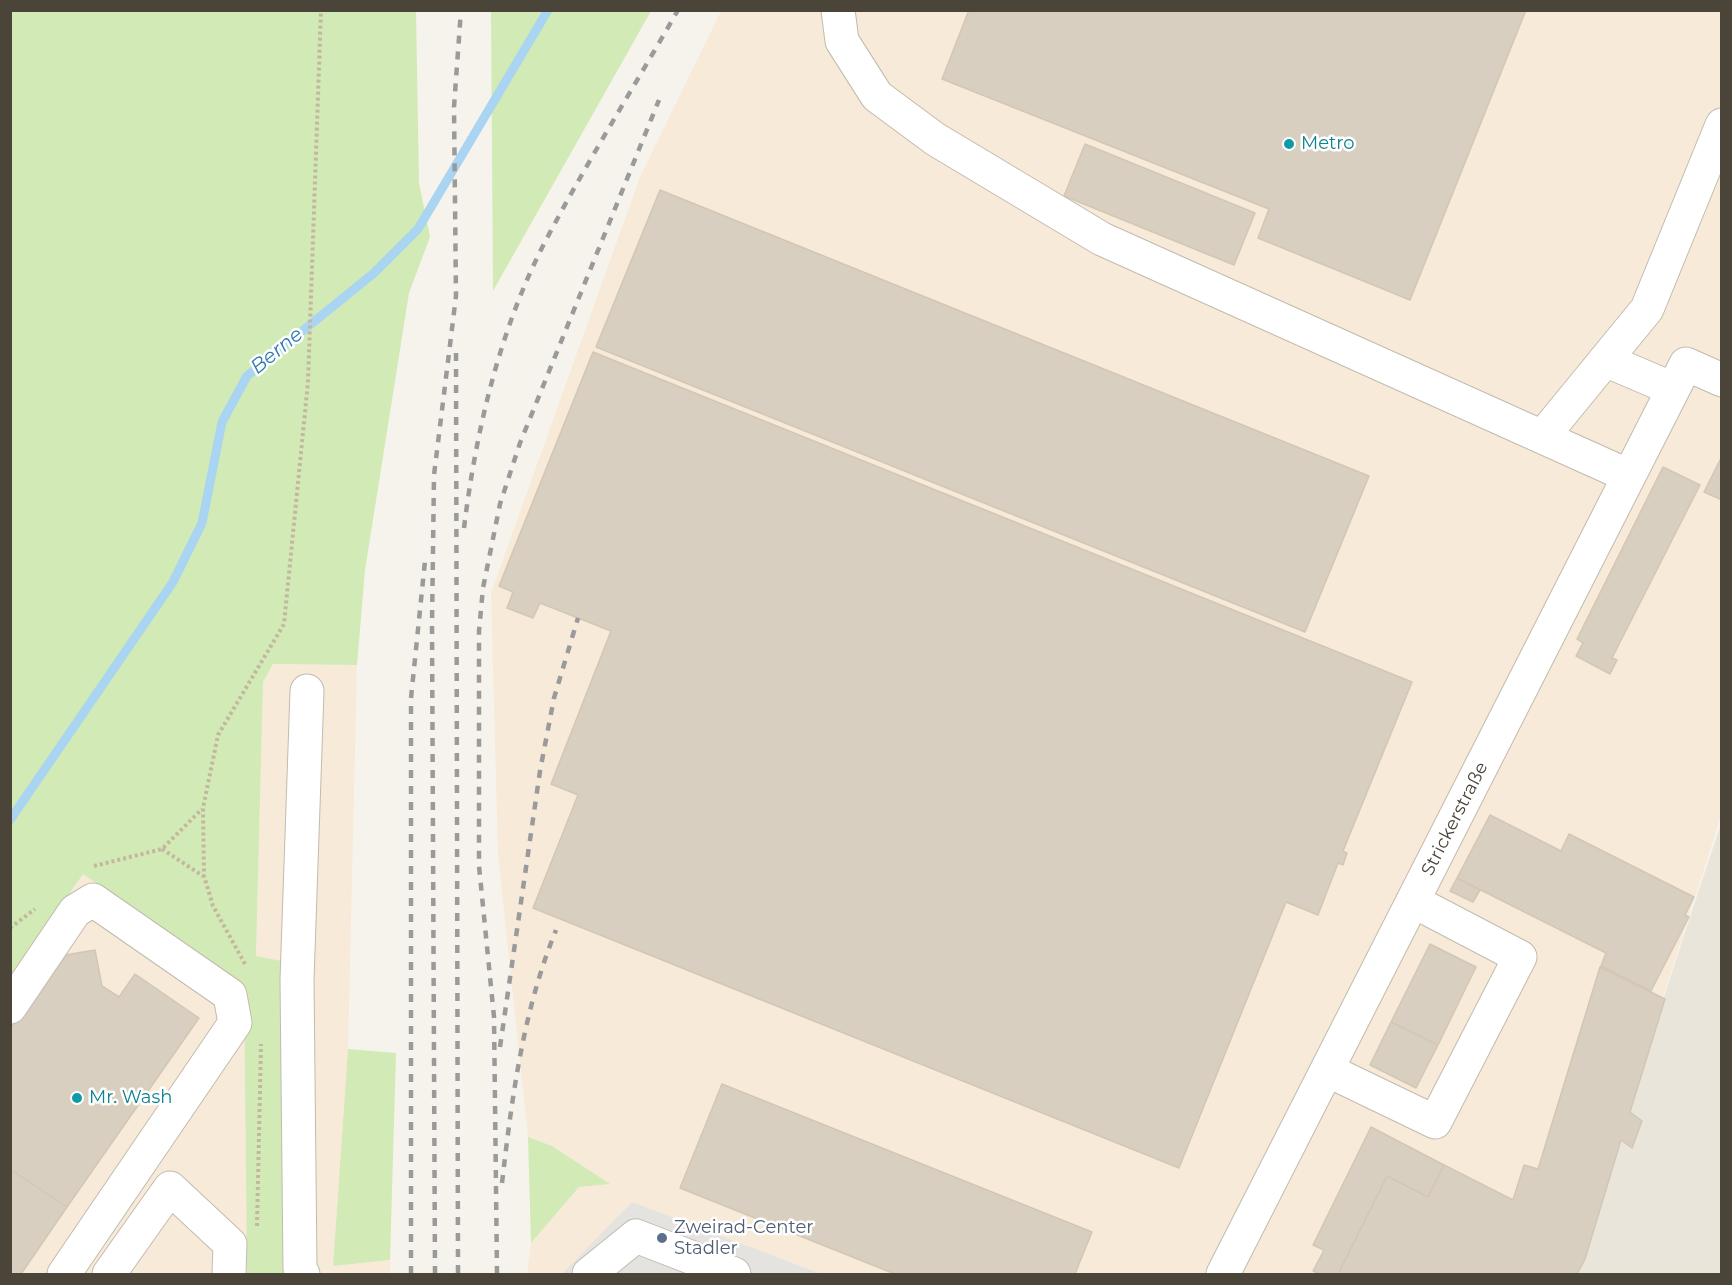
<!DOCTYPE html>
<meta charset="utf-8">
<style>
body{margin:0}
#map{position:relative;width:1732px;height:1285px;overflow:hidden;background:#f6f3ec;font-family:Montserrat,sans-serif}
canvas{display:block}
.frame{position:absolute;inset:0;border:12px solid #4b4439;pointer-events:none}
</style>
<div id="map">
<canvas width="1732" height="1285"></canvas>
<div class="frame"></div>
</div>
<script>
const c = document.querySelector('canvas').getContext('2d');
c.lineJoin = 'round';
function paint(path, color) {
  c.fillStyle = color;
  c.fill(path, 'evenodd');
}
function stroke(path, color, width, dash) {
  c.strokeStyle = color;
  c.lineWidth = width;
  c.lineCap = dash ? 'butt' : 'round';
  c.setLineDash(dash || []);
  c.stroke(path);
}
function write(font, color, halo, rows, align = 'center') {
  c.font = font + ' Montserrat,sans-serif';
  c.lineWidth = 5;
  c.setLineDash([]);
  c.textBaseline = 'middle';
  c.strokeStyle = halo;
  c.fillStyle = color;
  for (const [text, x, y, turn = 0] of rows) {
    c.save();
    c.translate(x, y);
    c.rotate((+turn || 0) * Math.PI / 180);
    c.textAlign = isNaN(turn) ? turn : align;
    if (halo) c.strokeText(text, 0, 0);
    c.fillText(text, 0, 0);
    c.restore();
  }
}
const residential = new Path2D(`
 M1721,824V1274H1574L1687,926Z`);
const commercial = new Path2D(`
 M721,11H1721V816L1574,1274H527L531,1243L579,1187L609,1184L552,1146L528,1137L498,854L491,593L640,177Z
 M273,664L357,665L348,1049L333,1266L390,1260V1274H283L281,962L256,957L263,682Z
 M83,874L244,986L247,1274H11V978Z`);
const green = new Path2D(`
 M11,11H416L419,183L430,237L409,293L365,570L357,665L273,664L263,682L256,956L281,961L283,1274H247L244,986L83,874L11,978Z
 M491,11H651L493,291Z
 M348,1049L396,1053L390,1260L333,1266Z
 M528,1137L552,1146L610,1184L579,1187L531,1243Z`);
const parking = new Path2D(`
 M632,1202L821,1274H562Z`);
const stream = new Path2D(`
 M10,820L173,582L202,523L222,422L247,376L374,273L418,229L548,10`);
const building = new Path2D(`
 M969,10H1526L1410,300L1258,238L1269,209L942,79Z
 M1085,144L1255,213L1234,265L1064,196Z
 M660,190L1369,476L1305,632L596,347Z
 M593,352L1412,682L1343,851L1347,853L1343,865L1338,863L1318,915L1286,902L1179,1168L533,908L578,795L551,784L611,631L540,603L533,618L507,608L513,592L499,586Z
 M1722,456V500L1704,492Z
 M1663,467L1700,485L1612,658L1617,660L1610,674L1576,656L1583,643L1577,639Z
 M1490,815L1561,851L1569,834L1694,897L1685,915L1689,917L1651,991L1601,966L1606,953L1457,878Z
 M1457,878L1480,890L1473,902L1450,891Z
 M1430,944L1476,967L1438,1045L1391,1022Z
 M95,950L102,986L119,997L135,974L199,1018L67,1207L10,1169V1028L59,956Z
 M1600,967L1665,999L1630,1112L1642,1121L1632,1148L1621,1140L1585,1259L1577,1274H1338L1387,1176L1428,1197L1444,1165L1513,1200L1524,1165L1538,1169Z
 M1391,1022L1438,1045L1416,1088L1370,1065Z
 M722,1084L1092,1232L1075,1274H895L680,1188Z
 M1371,1127L1444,1165L1428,1197L1387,1176L1338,1274H1320L1313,1271L1324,1250L1313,1245Z
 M10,1169L67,1207L21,1274H10Z`);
const path = new Path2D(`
 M162,849L203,876
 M94,866L162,849L202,809
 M10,928L35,909
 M245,964L213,906L204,876L203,808L218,735L284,624L308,382L321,10
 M257,1226L261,1044`);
const minor = new Path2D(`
 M838,10L842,41L877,96L935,139L1102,239L1629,476
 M1605,360L1673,389
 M1543,436L1647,309L1722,125
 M10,1007L75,911L93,900L230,995L235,1023L64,1274
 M1327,1070L1435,1122L1520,957L1413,901
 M109,1274L170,1188L230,1244L229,1274
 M303,1274L300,1269L297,980L307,691
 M589,1274L636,1236L734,1274
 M1223,1274L1686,364L1722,380`);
const rail = new Path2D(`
 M456,353L458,1274
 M464,528C476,430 500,328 546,240C587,162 634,87 678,10
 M500,1047L540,771L554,698L578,618
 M502,1183C512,1097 523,1011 556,930
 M411,1274V698L425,561
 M435,1274L432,625L434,475L456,296L454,107L461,10
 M497,1274L494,1017L479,866V631L483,588L500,504L520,443L659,100`);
const markers = [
 [1289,144,6,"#0f9aa8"],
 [77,1098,6,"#0f9aa8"],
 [662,1238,6,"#5c6f8a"]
];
const cultureNames = [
 ["Metro",1301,144],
 ["Mr. Wash",89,1098]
];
const streetNames = [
 ["Strickerstraße",1455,819,-63]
];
const serviceNames = [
 ["Zweirad-Center",674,1228],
 ["Stadler",674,1249]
];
const waterNames = [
 ["Berne",277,351,-39]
];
paint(residential, '#eae5da');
paint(commercial, '#f7ead8');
paint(green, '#d2eab5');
paint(parking, '#e5e3e0');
stroke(stream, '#a9d4f2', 9);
paint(building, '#d8cfc1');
stroke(building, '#d3c7b4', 1.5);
stroke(minor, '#c2bbae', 35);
stroke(path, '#c4b79f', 4, [3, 3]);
stroke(minor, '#fff', 33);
stroke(rail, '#9a9a9a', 4.5, [8, 8]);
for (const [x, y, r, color] of markers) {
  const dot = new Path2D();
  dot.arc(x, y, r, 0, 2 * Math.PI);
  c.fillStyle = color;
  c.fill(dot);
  stroke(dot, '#fff', 2);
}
write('18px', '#0d838f', '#fff', cultureNames, 'left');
write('18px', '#4b4439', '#fff', streetNames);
write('18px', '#4e5e75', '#fff', serviceNames, 'left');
write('italic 20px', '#2e7ab2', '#fff', waterNames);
</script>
